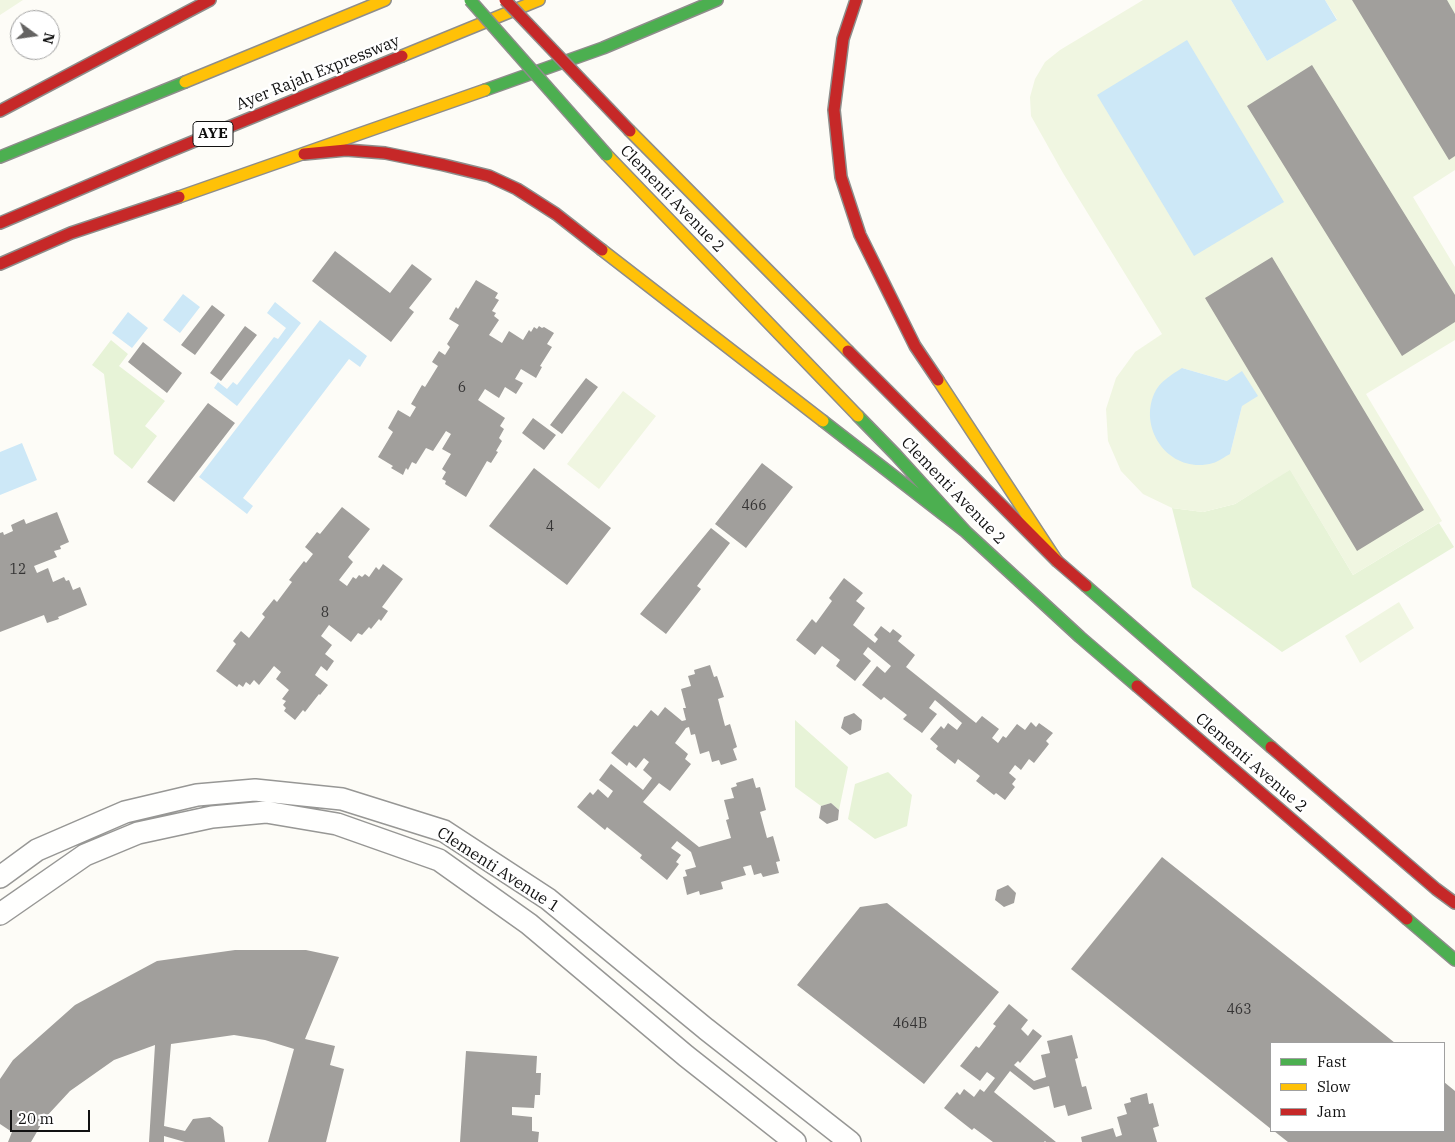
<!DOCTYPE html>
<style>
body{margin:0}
#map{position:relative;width:1455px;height:1142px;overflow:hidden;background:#fdfcf7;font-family:"IBM Plex Serif",serif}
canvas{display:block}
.legend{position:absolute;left:1270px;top:1042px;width:175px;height:90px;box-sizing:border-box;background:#fff;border:1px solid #a0a0a0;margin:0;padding:6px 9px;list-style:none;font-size:15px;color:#111}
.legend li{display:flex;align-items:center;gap:10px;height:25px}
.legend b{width:25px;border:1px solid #a0a0a0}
.north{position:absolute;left:10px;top:10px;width:50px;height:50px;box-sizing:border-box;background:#fff;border:1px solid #a0a0a0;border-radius:50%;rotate:104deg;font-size:14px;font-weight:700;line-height:20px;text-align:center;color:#111}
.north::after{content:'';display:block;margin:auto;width:18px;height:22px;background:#646362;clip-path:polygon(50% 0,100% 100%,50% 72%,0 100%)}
.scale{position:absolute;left:10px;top:1110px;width:80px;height:22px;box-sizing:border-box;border:2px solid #111;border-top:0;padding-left:6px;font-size:15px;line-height:18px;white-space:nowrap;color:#111;-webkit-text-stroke:4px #fff;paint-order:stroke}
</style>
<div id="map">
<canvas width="1455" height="1142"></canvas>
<ul class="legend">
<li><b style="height:6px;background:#4caf50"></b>Fast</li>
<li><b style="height:6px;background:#ffc107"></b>Slow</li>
<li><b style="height:6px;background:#c62828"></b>Jam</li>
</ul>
<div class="north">N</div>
<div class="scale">20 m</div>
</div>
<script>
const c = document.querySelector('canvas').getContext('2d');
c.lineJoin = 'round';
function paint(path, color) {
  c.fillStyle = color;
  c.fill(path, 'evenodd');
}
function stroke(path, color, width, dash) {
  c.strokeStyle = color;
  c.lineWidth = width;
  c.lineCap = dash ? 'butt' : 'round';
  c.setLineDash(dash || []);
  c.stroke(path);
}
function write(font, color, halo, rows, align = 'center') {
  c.font = font + ' "IBM Plex Serif",serif';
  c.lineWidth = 5;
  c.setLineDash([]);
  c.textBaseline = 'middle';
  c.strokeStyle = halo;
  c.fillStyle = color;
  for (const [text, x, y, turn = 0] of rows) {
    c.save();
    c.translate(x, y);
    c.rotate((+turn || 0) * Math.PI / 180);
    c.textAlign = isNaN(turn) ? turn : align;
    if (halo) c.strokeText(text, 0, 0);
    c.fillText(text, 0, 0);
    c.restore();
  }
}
const green = new Path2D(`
 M111,340L128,354L119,366L165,401L145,426L157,436L132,469L114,454L104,374L92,365Z
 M1290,469L1353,575L1439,523L1454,547L1282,652L1192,587L1172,508L1203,512L1235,504Z
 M795,720L848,767L839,810L831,803L821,806L795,787Z
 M888,772L912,795L907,826L875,839L848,819L855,784Z`);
const pitch = new Path2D(`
 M0,0H23L0,15Z
 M1143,0H1231L1267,61L1337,19L1325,0H1455V170L1413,197L1455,267V340L1366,394L1442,521L1353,575L1290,470L1235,504L1203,512L1172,508L1143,494L1121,471L1108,441L1106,409L1116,378L1135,352L1162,334L1063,173L1031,116L1030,97L1035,79L1045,62L1060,50ZM1182,368L1227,381L1242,406L1230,454Z
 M623,391L656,416L599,489L567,464Z
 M1399,602L1414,628L1360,663L1345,636Z`);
const water = new Path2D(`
 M1231,0H1325L1337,20L1267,61Z
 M1187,40L1284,202L1194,256L1097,95Z
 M183,294L200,307L180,333L163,320Z
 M275,302L301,323L237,406L214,388L218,382L227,389L233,382L237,385L274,337L278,339L286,328L267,313Z
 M128,312L148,328L132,348L112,333Z
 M320,320L367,356L360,367L349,359L243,498L253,506L247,514L199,477Z
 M1182,368L1227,381L1242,371L1258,396L1242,406L1230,454C1224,457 1218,462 1213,463C1172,475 1138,432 1154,394C1159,382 1171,375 1182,368Z
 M22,443L37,480L0,495V452Z`);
const building = new Path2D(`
 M1352,0H1447L1455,14V156L1449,160Z
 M1312,65L1455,295V322L1402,356L1247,106Z
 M335,251L390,293L412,264L432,279L409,308L414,312L391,342L312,281Z
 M1272,257L1424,510L1357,551L1205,298Z
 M476,280L498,293L495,298L499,300L492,311L496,313L494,316L499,320L489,335L502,343L509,331L523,340L529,330L531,332L534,327L537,329L539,326L542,328L544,327L554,333L547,344L552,347L540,366L542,367L536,378L521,369L515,379L523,383L516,394L505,387L499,398L485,389L478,400L505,418L500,426L504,429L499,438L502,441L496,451L498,452L491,463L487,461L466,497L445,484L446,481L442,479L446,472L442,469L451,454L442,449L451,434L446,431L433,451L426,448L416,464L412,462L408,470L406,468L403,475L391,468L393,466L378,457L393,432L388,428L398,410L410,417L416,407L411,404L422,385L425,387L438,366L432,362L439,351L445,355L450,347L447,344L459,325L449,319L456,307L458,309Z
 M212,305L225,315L195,355L181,345Z
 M245,326L257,335L221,381L210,373Z
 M143,342L182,373L167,393L128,362Z
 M586,378L598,387L562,434L550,425Z
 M208,403L235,423L174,502L147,482Z
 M533,418L556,435L544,450L522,433Z
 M762,463L793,487L746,548L715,524Z
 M534,468L611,528L567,585L489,526Z
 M342,507L370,529L348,557L353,562L339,580L347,586L353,577L356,579L359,575L362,577L365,574L369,577L376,567L379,570L383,564L403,579L382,607L388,611L381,621L379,619L371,629L369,627L362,635L358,633L351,642L329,625L321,636L332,645L325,654L334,661L327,671L321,666L315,675L328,685L320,695L319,694L305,712L303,710L295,720L284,711L286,708L283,705L286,701L282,699L289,690L276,679L281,672L274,666L259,685L254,680L250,685L246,682L243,687L239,684L237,687L216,671L236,644L233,641L241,631L249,638L265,617L262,614L274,599L277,602L292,582L289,580L304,561L306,563L313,554L305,547L317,532L320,534Z
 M57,512L69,542L60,546L61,549L54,551L57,557L34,566L37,573L48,568L53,582L64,577L66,581L69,580L73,590L80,587L87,605L58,617L59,619L47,623L44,615L0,632V533L3,532L4,535L13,531L11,525L24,519L26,524Z
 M711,528L730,543L697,586L701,589L666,634L640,614Z
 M844,578L863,593L856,601L865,608L853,625L875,643L878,639L874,635L881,626L890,633L893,629L902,636L898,641L915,655L906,667L976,723L982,716L999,729L992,738L998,743L1003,736L1006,738L1017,724L1025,730L1031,722L1036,727L1039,723L1053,733L1046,741L1049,744L1034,763L1029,759L1021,770L1015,765L1009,773L1016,779L1012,784L1015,787L1005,800L996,793L994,795L976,781L980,776L958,759L955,764L936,749L938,746L930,739L941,726L944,729L948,723L957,730L962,723L935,700L929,708L937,714L922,733L903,719L907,715L884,697L881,700L862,685L877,666L885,673L891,666L868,647L863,654L871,661L855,681L836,666L840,660L822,646L815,655L796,640L812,619L816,623L832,601L829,598Z
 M710,665L714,677L717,676L724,697L718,699L725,726L730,724L737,747L733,749L737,760L721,765L719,760L712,762L709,751L700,754L695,734L691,735L689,727L686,728L675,743L688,754L685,759L691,764L670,791L659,783L643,802L699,847L731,838L726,820L729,819L724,800L734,798L731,788L737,786L736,783L753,778L756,788L760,787L766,810L760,812L767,838L773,836L780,861L776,862L779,873L763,877L761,873L754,875L751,865L743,867L746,875L721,882L723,889L700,895L699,891L687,895L683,877L687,876L685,870L696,867L691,852L677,841L671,848L681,855L676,862L679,864L667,880L640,858L642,855L607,827L605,830L577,807L590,792L593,795L598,789L608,798L613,791L599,780L611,764L643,790L652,778L643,770L649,762L644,758L636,768L629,762L627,766L611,753L634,725L637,727L651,710L658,716L665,707L682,721L686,720L683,708H686L681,689L691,686L688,676L695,674L694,670Z
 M854,713L862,720L861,730L850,735L841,728L844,717Z
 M831,803L839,810L838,820L827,824L819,818L821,806Z
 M1162,857L1313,977L1395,1043H1271V1129L1071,969Z
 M1008,885L1016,893L1014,903L1004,907L995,900L997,890Z
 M887,903L999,992L924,1084L797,985L860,907Z
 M235,950H306L339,957L305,1039L335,1046L330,1065L344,1069L326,1142H268L294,1049L265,1040L234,1035L171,1044L164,1126L185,1131L193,1119L210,1117L223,1127L225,1142H185L164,1136V1142H149L155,1045L114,1060L70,1091L45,1118L31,1142H8L12,1132L0,1124V1079L13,1060L75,1005L157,961Z
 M1009,1004L1028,1020L1021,1029L1028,1036L1033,1029L1042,1036L1020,1063L1018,1061L1014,1065L1034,1081L1046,1077L1041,1055L1050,1053L1047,1041L1072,1035L1078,1058L1075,1059L1082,1087L1086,1086L1092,1109L1068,1116L1065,1105L1054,1108L1049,1086L1034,1090L1010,1071L994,1092L1056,1142H1046L1045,1141L1044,1142H993L974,1128L972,1130L944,1108L957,1092L960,1095L964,1089L974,1097L980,1089L984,1092L995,1078L987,1072L980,1081L960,1066L976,1046L979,1048L996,1026L993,1024Z
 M466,1051L537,1056L536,1073H541L540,1095H535L534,1108L512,1107V1115L532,1117V1131L539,1132L538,1142H460Z
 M1444,1082L1455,1091V1142H1288L1274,1131H1444Z
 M1147,1093L1149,1104L1153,1103L1159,1126L1153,1128L1157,1142H1082L1081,1137L1113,1128L1116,1137L1122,1135L1117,1117L1127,1114L1124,1104L1131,1102L1130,1098Z`);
const street = new Path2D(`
 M0,877L37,850L125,812L197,795L255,790L342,799L444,831L548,899L706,1029L850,1142
 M0,914L85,855L138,833L212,817L266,812L337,824L439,860L529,924L686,1056L795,1142`);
const fast = new Path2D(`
 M485,90L603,48L717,0
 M0,157L185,82
 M858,416L896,455L966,532L1080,637L1137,686
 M823,421L966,532
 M1086,586L1271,747
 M1407,919L1455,960`);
const slow = new Path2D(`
 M402,56L539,0
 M185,82L385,0
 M630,131L848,351
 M607,155L858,416
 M179,197L485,90
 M602,250L823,421
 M938,380L1057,561`);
const jam = new Path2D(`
 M856,0L843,39L834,110L841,177L860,235L915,346L938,380
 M0,111L210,0
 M304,154L346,150L385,153L444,165L489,176L517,189L556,214L602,250
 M0,223L158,156L402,56
 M0,264L71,233L179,197
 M848,351L1057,561L1086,586
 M1137,686L1407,919
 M1271,747L1436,889L1455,903`);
const fastBridge = new Path2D(`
 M470,0L607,155`);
const jamBridge = new Path2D(`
 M505,0L630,131`);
const numberNames = [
 ["6",462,388],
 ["466",754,506],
 ["4",550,527],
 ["12",18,570],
 ["8",325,613],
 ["463",1239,1010],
 ["464B",910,1024]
];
const shields = [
 [213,134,40]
];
const shieldNames = [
 ["AYE",213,134]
];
const streetNames = [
 ["Ayer Rajah Expressway",318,73,-22],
 ["Clementi Avenue 2",672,199,46],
 ["Clementi Avenue 2",953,491,46],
 ["Clementi Avenue 2",1251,763,41],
 ["Clementi Avenue 1",498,870,33]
];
paint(green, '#e7f3d7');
paint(pitch, '#f0f6e1');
paint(water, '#cde8f7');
paint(building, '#a19f9c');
stroke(street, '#979795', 24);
stroke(fast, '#8e8d8b', 14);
stroke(slow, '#8e8d8b', 14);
stroke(jam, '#8e8d8b', 14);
stroke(street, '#fffffe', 21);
stroke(fast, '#4caf50', 11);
stroke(slow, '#ffc107', 11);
stroke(jam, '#c62828', 11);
stroke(fastBridge, '#8e8d8b', 14, []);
stroke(jamBridge, '#8e8d8b', 14, []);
stroke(fastBridge, '#4caf50', 11);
stroke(jamBridge, '#c62828', 11);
write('14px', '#353434', null, numberNames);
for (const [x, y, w] of shields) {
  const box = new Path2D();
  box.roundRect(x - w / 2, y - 12.5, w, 25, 4);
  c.fillStyle = '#fff';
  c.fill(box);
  stroke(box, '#111', 1);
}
write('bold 15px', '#111', null, shieldNames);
write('16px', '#111', '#fff', streetNames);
</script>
